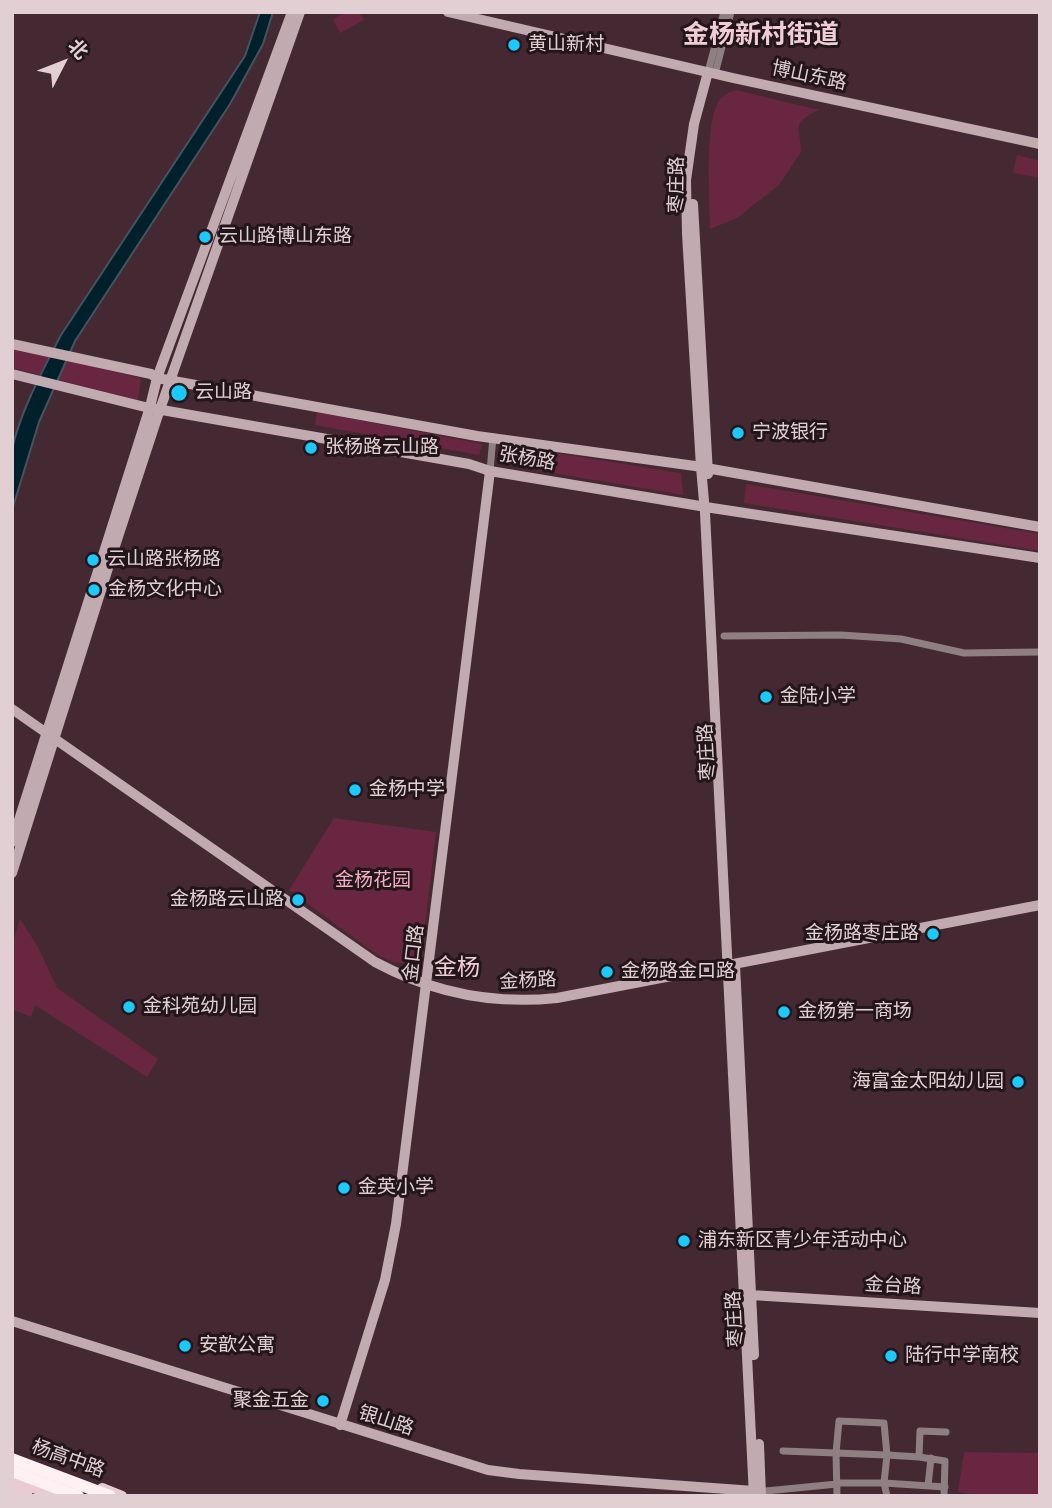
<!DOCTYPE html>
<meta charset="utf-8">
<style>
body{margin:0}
#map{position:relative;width:1052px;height:1508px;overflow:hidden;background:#452932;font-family:"PT Sans","Noto Sans SC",sans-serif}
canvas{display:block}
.frame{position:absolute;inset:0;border:14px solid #e1cfd4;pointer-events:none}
.north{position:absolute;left:28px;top:28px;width:70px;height:70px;-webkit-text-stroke:5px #23161a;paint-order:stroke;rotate:48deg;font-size:19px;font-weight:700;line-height:28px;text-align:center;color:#e1cfd4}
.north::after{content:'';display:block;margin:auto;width:24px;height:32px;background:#e1cfd4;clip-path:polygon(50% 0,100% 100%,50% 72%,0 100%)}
</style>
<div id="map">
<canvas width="1052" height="1508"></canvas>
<div class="frame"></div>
<div class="north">北</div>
</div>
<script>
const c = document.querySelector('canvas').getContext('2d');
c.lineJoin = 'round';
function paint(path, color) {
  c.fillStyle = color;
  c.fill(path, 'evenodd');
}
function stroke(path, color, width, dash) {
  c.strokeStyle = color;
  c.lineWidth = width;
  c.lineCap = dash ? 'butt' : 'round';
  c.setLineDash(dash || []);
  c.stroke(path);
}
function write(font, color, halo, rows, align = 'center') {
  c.font = font + ' "PT Sans","Noto Sans SC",sans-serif';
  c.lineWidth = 6;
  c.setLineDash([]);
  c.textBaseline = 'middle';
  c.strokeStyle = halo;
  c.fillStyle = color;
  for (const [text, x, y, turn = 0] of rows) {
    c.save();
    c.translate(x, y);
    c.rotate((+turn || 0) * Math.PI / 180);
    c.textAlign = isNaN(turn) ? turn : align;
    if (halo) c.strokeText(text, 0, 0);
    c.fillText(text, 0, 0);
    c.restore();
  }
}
const green = new Path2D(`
 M345,12H359L364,20L340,33L333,19Z
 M736,90L819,110C789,124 801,127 801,152L779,185L737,218L710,229C710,200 703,119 721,98C725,94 730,92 736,90Z
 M1017,155L1040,161V178L1013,173Z
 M12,347L141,378L138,400L12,368Z
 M317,412L482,444L479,455L315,425Z
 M517,447L681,473L683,495L517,467Z
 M746,484L1040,534V551L744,503Z
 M334,818L436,832L422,951L414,965L393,962L376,954L289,890Z
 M20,919L38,947L57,988L158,1059L147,1077L35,1005L31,1017L12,1009V945Z
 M964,1452L1040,1453V1496H983L958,1492Z`);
const water = new Path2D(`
 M260,12H273L263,44L230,104L75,341L39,422L12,510C12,491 9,469 12,450C19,414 44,368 61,335L245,56Z`);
const street = new Path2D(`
 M708,72L724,12
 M715,74L731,12
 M490,471L493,437
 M724,636L841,635L901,639L964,653L1040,652
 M783,1451L836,1453L837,1496
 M919,1457L945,1461L944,1496
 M837,1483H884L887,1496
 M928,1486L931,1458
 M945,1487L884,1483L887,1455L836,1453L839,1421L884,1423L887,1455L919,1457L920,1431L946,1432
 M766,1491L837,1484`);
const secondary = new Path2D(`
 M448,12L733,78L1040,144
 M708,72L694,124L686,180L687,234L701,467L705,513L754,1496
 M693,204L708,474
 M12,344L151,374L157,378L477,436L695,466L1040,527
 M12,374L145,407L469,464L490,471L712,508L1040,558
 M12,709L375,962C433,993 492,1005 557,998L1040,905
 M12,842L150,407L157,378L292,12
 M12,873L114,549L158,415L300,12
 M735,965L754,1355
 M751,1295L1040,1313
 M12,1321L488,1470L519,1474L754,1491
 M340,1425L385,1280L396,1224L490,471
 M759,1444L761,1496`);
const primary = new Path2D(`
 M12,1480L55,1496
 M102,1488L122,1496
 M12,1490L28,1496`);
const highway = new Path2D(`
 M12,1459L110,1496`);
const highwayBridge = new Path2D(`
 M12,1471L78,1496`);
const markers = [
 [514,45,7,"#1bcafc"],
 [205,237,7,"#1bcafc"],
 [179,393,9,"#1bcafc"],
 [738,433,7,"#1bcafc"],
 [311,448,7,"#1bcafc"],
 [93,560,7,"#1bcafc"],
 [94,590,7,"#1bcafc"],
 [766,697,7,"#1bcafc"],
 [355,790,7,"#1bcafc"],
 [298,900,7,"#1bcafc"],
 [933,934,7,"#1bcafc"],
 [607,972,7,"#1bcafc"],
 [129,1007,7,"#1bcafc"],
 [784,1012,7,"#1bcafc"],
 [1018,1082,7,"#1bcafc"],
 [344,1188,7,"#1bcafc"],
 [684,1241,7,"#1bcafc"],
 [185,1346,7,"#1bcafc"],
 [891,1356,7,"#1bcafc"],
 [323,1401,7,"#1bcafc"]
];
const poiNames = [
 ["黄山新村",528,45],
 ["云山路博山东路",219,237],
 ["云山路",195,393],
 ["宁波银行",752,433],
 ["张杨路云山路",325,448],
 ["云山路张杨路",107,560],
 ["金杨文化中心",108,590],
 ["金陆小学",780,697],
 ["金杨中学",369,790],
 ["金杨路云山路",284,900,"right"],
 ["金杨路枣庄路",919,934,"right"],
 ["金杨路金口路",621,972],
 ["金科苑幼儿园",143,1007],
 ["金杨第一商场",798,1012],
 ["海富金太阳幼儿园",1004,1082,"right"],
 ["金英小学",358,1188],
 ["浦东新区青少年活动中心",698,1241],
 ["安歆公寓",199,1346],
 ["陆行中学南校",905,1356],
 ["聚金五金",309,1401,"right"]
];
const streetNames = [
 ["博山东路",809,76,12],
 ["枣庄路",677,185,-89],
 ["张杨路",527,459,10],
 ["枣庄路",707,752,-93],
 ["金口路",414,953,-83],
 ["金杨路",528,981,-3],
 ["金台路",893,1286,3],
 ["枣庄路",735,1319,-93],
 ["银山路",386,1421,18],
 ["杨高中路",68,1459,20]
];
const parkNames = [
 ["金杨花园",373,881]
];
const quarterNames = [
 ["金杨",457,968]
];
const districtNames = [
 ["金杨新村街道",761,36]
];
paint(green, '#692640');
paint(water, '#00202c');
stroke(water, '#44545e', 2);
stroke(street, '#8e7f83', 7);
stroke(secondary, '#c2aab1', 10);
stroke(primary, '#eacbd4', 10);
stroke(highway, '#fff0f4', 12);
stroke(highwayBridge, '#fff0f4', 12);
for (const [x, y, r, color] of markers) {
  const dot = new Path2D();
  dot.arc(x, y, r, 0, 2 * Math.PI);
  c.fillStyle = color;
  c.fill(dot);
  stroke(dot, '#23161a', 2.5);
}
write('19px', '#e1cfd4', '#23161a', poiNames, 'left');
write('19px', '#e1cfd4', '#23161a', streetNames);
write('19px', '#f3aec3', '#23161a', parkNames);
write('23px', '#f0ccd7', '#23161a', quarterNames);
write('bold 26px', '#f0ccd7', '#23161a', districtNames);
</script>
